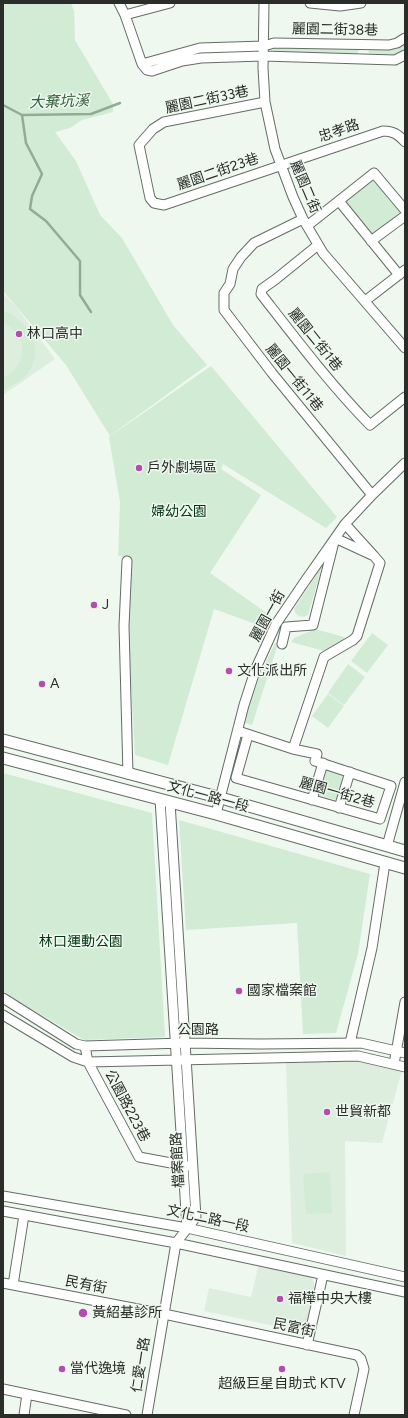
<!DOCTYPE html>
<meta charset="utf-8">
<style>
body{margin:0}
#map{position:relative;width:408px;height:1418px;overflow:hidden;background:#eef8ef;font-family:Figtree,sans-serif}
canvas{display:block}
.frame{position:absolute;inset:0;border:4px solid #2a2d2a;pointer-events:none}
</style>
<div id="map">
<canvas width="408" height="1418"></canvas>
<div class="frame"></div>
</div>
<script>
const c = document.querySelector('canvas').getContext('2d');
c.lineJoin = 'round';
function paint(path, color) {
  c.fillStyle = color;
  c.fill(path, 'evenodd');
}
function stroke(path, color, width, dash) {
  c.strokeStyle = color;
  c.lineWidth = width;
  c.lineCap = dash ? 'butt' : 'round';
  c.setLineDash(dash || []);
  c.stroke(path);
}
function write(font, color, halo, rows, align = 'center') {
  c.font = font + ' Figtree,"Noto Sans TC",sans-serif';
  c.lineWidth = 3;
  c.setLineDash([]);
  c.textBaseline = 'middle';
  c.strokeStyle = halo;
  c.fillStyle = color;
  for (const [text, x, y, turn = 0] of rows) {
    c.save();
    c.translate(x, y);
    c.rotate((+turn || 0) * Math.PI / 180);
    c.textAlign = isNaN(turn) ? turn : align;
    if (halo) c.strokeText(text, 0, 0);
    c.fillText(text, 0, 0);
    c.restore();
  }
}
const built = new Path2D(`
 M3,293L17,308L55,359L3,395Z
 M358,1060L402,1070L382,1143L345,1141L346,1256L292,1243L286,1063Z
 M259,1264L310,1275L312,1277L314,1283V1288L307,1325L303,1329L298,1331L204,1311L209,1288L251,1297Z`);
const green = new Path2D(`
 M3,3H71L74,11L75,40L113,104V112L82,120L70,128L55,132L76,161L100,215L122,238L173,325L207,365L110,436L66,365L3,291Z
 M405,41V52L395,56L370,55L368,50L372,47Z
 M276,47L356,48L358,50V53L355,56L275,54L273,48Z
 M375,177L402,211L372,235L345,201Z
 M3,311C26,318 45,347 30,370C24,379 12,385 3,391V378C8,375 14,372 17,366C29,350 20,330 3,323Z
 M211,366L337,517L326,528L223,464L221,469L261,495L210,573L271,616L264,627L214,609L168,765L135,755L128,633L131,558L118,556L120,502L109,437Z
 M322,566L308,615C301,618 296,617 294,609Z
 M315,629L344,637L345,640L324,651L291,642L294,638Z
 M372,633L388,645L367,673L351,661Z
 M275,643L278,644L252,725L245,723L243,721L263,668Z
 M348,664L365,677L344,705L328,693Z
 M328,694L344,706L328,728L312,716Z
 M325,768L344,773L336,800L317,795Z
 M3,773L152,813L165,1037L84,1040L18,1001L3,991Z
 M179,820L370,874L358,954L336,1033L303,1034L297,923L186,930Z
 M330,1172L332,1213L306,1214L303,1174Z`);
const stream = new Path2D(`
 M3,105L22,115L26,143L42,174L32,196L30,209L46,221L80,261V295L91,312
 M22,115L91,114L120,103`);
const minor = new Path2D(`
 M119,3L125,15L170,3
 M264,3L263,68L265,102L275,149L293,197L303,219L323,253L405,348
 M310,3L340,6L361,3
 M125,15L142,64L147,70L152,71L182,61L201,58L263,56L395,60L405,55
 M142,64L200,48L264,46L274,43L389,45L397,43L405,38
 M265,102L164,122L153,129L139,145L150,198L154,203L164,205L383,131C393,131 398,134 405,142
 M339,201L399,275
 M303,219L254,243L241,257L233,269L230,284L224,293V310L272,373L372,495
 M307,226L374,173L405,210
 M371,241L405,216
 M318,245L276,279L262,289L261,294C296,339 330,384 370,425L405,397
 M365,301L405,270
 M127,561L124,626L128,774
 M282,644L286,627L313,625L335,538L374,556L345,524
 M238,731L293,749L317,754L315,761L391,786L380,819L236,778L248,735
 M293,749L324,657L353,640L357,636L380,563L374,556
 M160,799L187,1228
 M312,800L323,763
 M339,808L350,772
 M216,814L244,705L256,668L276,624L303,584L345,524L372,495L405,463
 M387,846L405,782
 M3,998L76,1044L85,1046L183,1043L260,1044L361,1043L405,1053
 M3,1015L73,1057L88,1062L358,1056L405,1067
 M350,1043L372,948L385,863
 M85,1046L88,1062L139,1157L187,1166
 M394,1064L405,1002
 M3,1196L187,1228L405,1277
 M3,1211L176,1243L405,1292
 M3,1283L164,1314L357,1355L361,1359L364,1369L354,1415
 M13,1285L24,1215
 M307,1345L323,1275
 M3,1389L126,1415
 M24,1415L27,1394
 M147,1415L176,1243L196,1217L170,802`);
const major = new Path2D(`
 M3,740L221,798L405,851
 M3,758L216,814L405,868`);
const markers = [
 [19,334,4,"#b44db0"],
 [139,468,4,"#b44db0"],
 [94,605,4,"#b44db0"],
 [229,671,4,"#b44db0"],
 [42,684,4,"#b44db0"],
 [239,991,4,"#b44db0"],
 [327,1112,4,"#b44db0"],
 [280,1299,4,"#b44db0"],
 [83,1313,5,"#b44db0"],
 [62,1369,4,"#b44db0"],
 [282,1369,4,"#b44db0"]
];
const streetNames = [
 ["麗園二街38巷",335,30,1],
 ["麗園二街33巷",207,100,-12],
 ["忠孝路",339,131,-19],
 ["麗園二街23巷",218,172,-19],
 ["麗園二街",305,187,67],
 ["麗園二街1巷",315,340,51],
 ["麗園一街11巷",294,378,51],
 ["麗園一街",268,616,-61],
 ["麗園一街2巷",337,793,16],
 ["文化一路一段",208,797,15],
 ["公園路",198,1030],
 ["公園路223巷",127,1106,62],
 ["檔案館路",178,1160,-93],
 ["文化二路一段",208,1219,12],
 ["民有街",86,1285,11],
 ["民富街",294,1328,12],
 ["仁愛一路",141,1365,-81]
];
const poiNames = [
 ["林口高中",27,334],
 ["戶外劇場區",147,468],
 ["J",102,605],
 ["文化派出所",237,671],
 ["A",50,684],
 ["國家檔案館",247,991],
 ["世貿新都",335,1112],
 ["福樺中央大樓",288,1299],
 ["黃紹基診所",92,1313],
 ["當代逸境",70,1369],
 ["超級巨星自助式 KTV",282,1384,"center"]
];
const parkNames = [
 ["婦幼公園",179,512],
 ["林口運動公園",81,942]
];
const waterNames = [
 ["大棄坑溪",59,102,-2]
];
paint(built, '#ddeedf');
paint(green, '#d2ebd5');
stroke(stream, '#90ac94', 2.5);
stroke(minor, '#646d65', 11);
stroke(major, '#646d65', 13);
stroke(minor, '#fff', 9);
stroke(major, '#fff', 11);
for (const [x, y, r, color] of markers) {
  const dot = new Path2D();
  dot.arc(x, y, r, 0, 2 * Math.PI);
  c.fillStyle = color;
  c.fill(dot);
  stroke(dot, '#eef8ef', 1.5);
}
write('14px', '#2a2d2a', '#eef8ef', streetNames);
write('14px', '#2a2d2a', '#eef8ef', poiNames, 'left');
write('14px', '#053514', '#eef8ef', parkNames);
write('italic 15px', '#33603c', '#eef8ef', waterNames);
</script>
